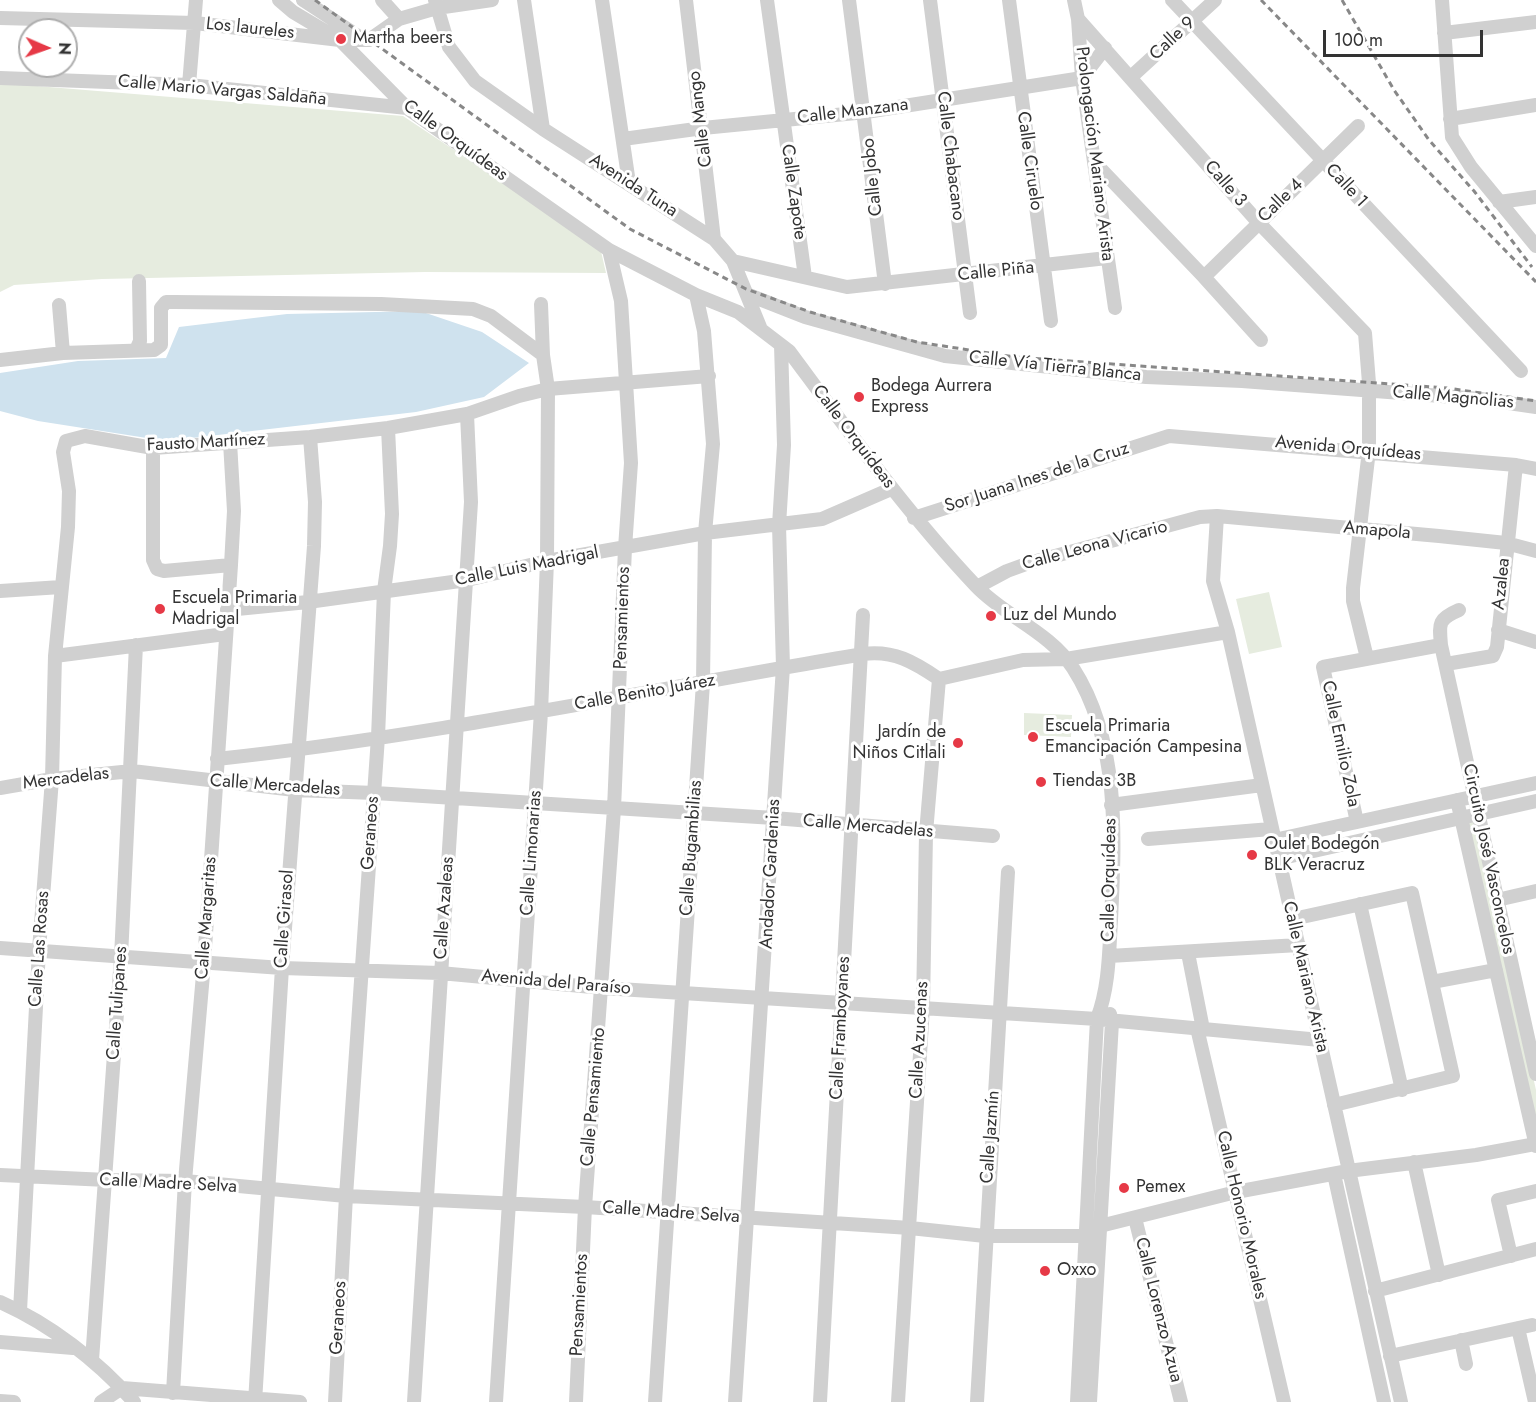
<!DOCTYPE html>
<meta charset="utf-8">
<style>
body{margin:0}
#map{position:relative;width:1536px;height:1402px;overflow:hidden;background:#fff;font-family:Jost,sans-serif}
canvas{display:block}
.north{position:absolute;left:18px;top:18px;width:60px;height:60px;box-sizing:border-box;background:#fff;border:2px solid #adadad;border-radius:50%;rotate:92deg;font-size:16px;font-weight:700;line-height:24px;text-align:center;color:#333}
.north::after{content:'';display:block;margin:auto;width:21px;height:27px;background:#e63946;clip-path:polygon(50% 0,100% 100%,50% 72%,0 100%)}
.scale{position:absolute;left:1323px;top:30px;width:160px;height:27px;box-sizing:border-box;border:3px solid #333;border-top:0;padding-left:8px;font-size:18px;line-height:21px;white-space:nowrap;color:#333;-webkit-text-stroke:4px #fff;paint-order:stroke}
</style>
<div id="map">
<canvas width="1536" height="1402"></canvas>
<div class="north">N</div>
<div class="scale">100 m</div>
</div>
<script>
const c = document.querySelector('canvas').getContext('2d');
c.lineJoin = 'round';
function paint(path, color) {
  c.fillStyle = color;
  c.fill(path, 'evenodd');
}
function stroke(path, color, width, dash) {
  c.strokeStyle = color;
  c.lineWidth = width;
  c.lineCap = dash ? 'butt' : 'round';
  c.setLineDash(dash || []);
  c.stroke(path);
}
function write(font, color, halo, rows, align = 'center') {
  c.font = font + ' Jost,sans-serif';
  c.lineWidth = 6;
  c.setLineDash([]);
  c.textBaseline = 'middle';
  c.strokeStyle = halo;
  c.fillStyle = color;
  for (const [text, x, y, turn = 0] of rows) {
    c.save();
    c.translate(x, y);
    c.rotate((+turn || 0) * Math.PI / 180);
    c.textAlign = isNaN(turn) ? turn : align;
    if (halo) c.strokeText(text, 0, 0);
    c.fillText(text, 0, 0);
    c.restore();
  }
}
const green = new Path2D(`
 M0,83L403,116L600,247L606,273L425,272L102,279L14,285L0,292Z
 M1269,592L1282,647L1249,654L1236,599Z
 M1024,713L1072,715L1071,737L1024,735Z
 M1475,818L1536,1090V1132L1466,820Z`);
const water = new Path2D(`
 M420,311L482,332L529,363L484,397L416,412L166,441L38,421L0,411V373L78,361L166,358L179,327L287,314Z`);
const minor = new Path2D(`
 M279,0L293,12L340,40L407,108L609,250L696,295L738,312L789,351C849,432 907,513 976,586C1004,616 1050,632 1073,668C1120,741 1115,837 1111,920C1109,954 1109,987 1097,1019L1077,1402
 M303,0L361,38
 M382,0L399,19
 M435,0L449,47L475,81L543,129L714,239L733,261L847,287L1107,258
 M524,0L543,129
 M602,0L629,183
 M686,0L714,239
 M767,0L805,277
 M849,0L885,284
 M930,0L970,313
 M1009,0L1051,321
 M1074,0L1078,19L1082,78L1115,308
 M1172,0L1521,371
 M1442,0L1452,137L1471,167L1536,246
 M0,18L195,23L340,40H369L399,19L437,8L492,0
 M1078,19L1258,222L1365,333L1369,383V450L1353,588V601L1367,658
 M1444,33L1536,22
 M1131,77L1215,0
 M0,78L189,85L407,108
 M189,85L196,0
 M1450,119L1536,105
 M623,139L703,128L866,112L1082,78L1105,48
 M1096,164L1204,277L1261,340
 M1499,202L1536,197
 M733,261L760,327
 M1204,277L1358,126
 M749,295L805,317L945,356L1146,377L1242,381L1481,399L1536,407
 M59,305L63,353
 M136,350L140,341L139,281
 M0,360L63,353L154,350L161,345V308L166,302H174L381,304L473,309L491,316L543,355
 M153,448V560L157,569L164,571L231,565
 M1217,516L1213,581L1228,632L1401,1402
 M914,518L1169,436L1516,465L1536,469
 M977,587L1007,571L1029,563L1200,517L1217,516L1439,536L1506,543L1536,551
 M0,591L61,587
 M227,610L308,602L467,580L547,561L705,533L822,519L891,489
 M1459,610C1438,619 1439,623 1441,645L1536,1074
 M1498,630L1536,642
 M55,656L225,634
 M1446,664L1493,656L1497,647L1516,465
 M217,759C434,736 648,690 863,654C894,650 914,662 939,679L1023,660L1066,659L1228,632
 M0,788L52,779L132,771L295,790L375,793L774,818L993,836
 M1457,800L1536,1146
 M1111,805L1262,785
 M1357,822L1323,667L1441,645
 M1148,839L1271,829
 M1274,840L1536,783
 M1278,859L1536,801
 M1497,900L1536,891
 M1360,904L1402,1090
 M1293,919L1412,893L1453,1076L1334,1105
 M0,948L282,968L440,973L603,988L1097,1019L1320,1040
 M1188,953L1203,1029
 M1109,956L1299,945
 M1432,982L1496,970
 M1197,1028L1284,1402
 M1414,1162L1439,1275
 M1334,1174L1384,1402
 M0,1175L107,1180L185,1181L346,1196L585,1207L910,1228L985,1236H1084L1100,1226L1236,1192L1348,1171L1476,1155L1536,1144
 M1135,1218L1181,1402
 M1511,1256L1498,1200L1536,1191
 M1375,1291L1536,1249
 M0,1302C50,1324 98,1361 134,1402
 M20,1311L39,950L52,779L55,656L68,527L69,491L63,452L66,441L85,436L153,448L310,437L388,428L467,414L519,396L548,389L709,376
 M1518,1328L1535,1402
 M1461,1340L1466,1364
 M0,1342L73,1348
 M1390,1356L1532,1325
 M92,1360L121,957L136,645
 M122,1388L300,1402
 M173,1393L185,1181L204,963L231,565L234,511L230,442
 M0,1401L14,1402
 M101,1402L122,1388
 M255,1402L282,968L314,546L315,502L310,437
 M335,1402L346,1196L378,737L384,591L390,546L392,514L388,428
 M414,1402L471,502L467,414
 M496,1402L541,712L547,561L548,389L543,355L541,304
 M576,1402L585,1207L614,809L625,548L631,463L621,301L609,250
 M655,1402L703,683L705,533L713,444L704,331L696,295
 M735,1402L783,667L779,525L784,445L781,345
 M820,1402L863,615
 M898,1402L923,1007L926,833L939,679
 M977,1402L1008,872
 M1090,1402L1112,1022L1110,1014`);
const rail = new Path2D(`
 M315,0L630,229L746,289L810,312L917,342L1015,357L1447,388L1536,401
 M1261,0L1536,282
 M1342,0L1394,90L1429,140L1474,191L1532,267`);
const markers = [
 [341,39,6,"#e63946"],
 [859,397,6,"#e63946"],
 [160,609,6,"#e63946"],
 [991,616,6,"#e63946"],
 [1033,737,6,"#e63946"],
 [958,743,6,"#e63946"],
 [1041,782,6,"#e63946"],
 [1252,855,6,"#e63946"],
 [1124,1188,6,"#e63946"],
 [1045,1271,6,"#e63946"]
];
const streetNames = [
 ["Los laureles",250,29,6],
 ["Calle 9",1173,39,-43],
 ["Calle Mario Vargas Saldaña",222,91,5],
 ["Calle Manzana",853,112,-7],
 ["Calle Mango",701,119,-97],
 ["Calle Orquídeas",455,141,36],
 ["Prolongación Mariano Arista",1094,154,83],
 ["Calle Chabacano",950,156,83],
 ["Calle Ciruelo",1029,161,82],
 ["Calle Jobo",873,177,-96],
 ["Calle 3",1225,184,49],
 ["Avenida Tuna",633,186,33],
 ["Calle 1",1346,186,47],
 ["Calle Zapote",793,192,82],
 ["Calle 4",1281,201,-44],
 ["Calle Piña",996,272,-6],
 ["Calle Vía Tierra Blanca",1055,367,6],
 ["Calle Magnolias",1453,398,5],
 ["Calle Orquídeas",853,437,53],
 ["Fausto Martínez",206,443,-3],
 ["Avenida Orquídeas",1348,449,5],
 ["Sor Juana Ines de la Cruz",1037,478,-18],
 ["Amapola",1377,531,5],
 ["Calle Leona Vicario",1095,546,-15],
 ["Calle Luis Madrigal",527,567,-11],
 ["Azalea",1502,584,-84],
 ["Pensamientos",623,618,-88],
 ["Calle Benito Juárez",645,693,-10],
 ["Calle Emilio Zola",1340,744,78],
 ["Mercadelas",66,779,-7],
 ["Calle Mercadelas",275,786,4],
 ["Calle Mercadelas",868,827,5],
 ["Geraneos",371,833,-86],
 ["Calle Bugambilias",692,848,-86],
 ["Calle Limonarias",532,853,-86],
 ["Circuito José Vasconcelos",1488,859,78],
 ["Andador Gardenias",771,874,-87],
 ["Calle Orquídeas",1110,880,-89],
 ["Calle Azaleas",445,908,-86],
 ["Calle Margaritas",207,918,-86],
 ["Calle Girasol",285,919,-86],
 ["Calle Las Rosas",40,949,-86],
 ["Calle Mariano Arista",1305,977,77],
 ["Avenida del Paraíso",556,983,5],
 ["Calle Tulipanes",118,1003,-86],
 ["Calle Framboyanes",841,1028,-87],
 ["Calle Azucenas",920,1040,-87],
 ["Calle Pensamiento",594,1097,-85],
 ["Calle Jazmín",991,1137,-86],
 ["Calle Madre Selva",168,1184,3],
 ["Calle Madre Selva",671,1213,4],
 ["Calle Honorio Morales",1241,1215,77],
 ["Pensamientos",580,1305,-87],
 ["Calle Lorenzo Azua",1158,1310,76],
 ["Geraneos",339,1318,-87]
];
const poiNames = [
 ["Martha beers",353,39],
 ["Bodega Aurrera",871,387],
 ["Express",871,408],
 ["Escuela Primaria",172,599],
 ["Madrigal",172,620],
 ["Luz del Mundo",1003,616],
 ["Escuela Primaria",1045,727],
 ["Emancipación Campesina",1045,748],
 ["Jardín de",946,733,"right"],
 ["Niños Citlali",946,754,"right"],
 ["Tiendas 3B",1053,782],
 ["Oulet Bodegón",1264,845],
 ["BLK Veracruz",1264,866],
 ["Pemex",1136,1188],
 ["Oxxo",1057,1271]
];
paint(green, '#e6ecdf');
paint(water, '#cfe2ee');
stroke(minor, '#d0d0d0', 14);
stroke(rail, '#888', 3, [6, 4.5]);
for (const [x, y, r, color] of markers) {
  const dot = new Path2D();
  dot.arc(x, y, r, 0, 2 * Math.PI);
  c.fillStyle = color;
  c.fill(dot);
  stroke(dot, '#fff', 2);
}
write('18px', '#333', '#fff', streetNames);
write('18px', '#333', '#fff', poiNames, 'left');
</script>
